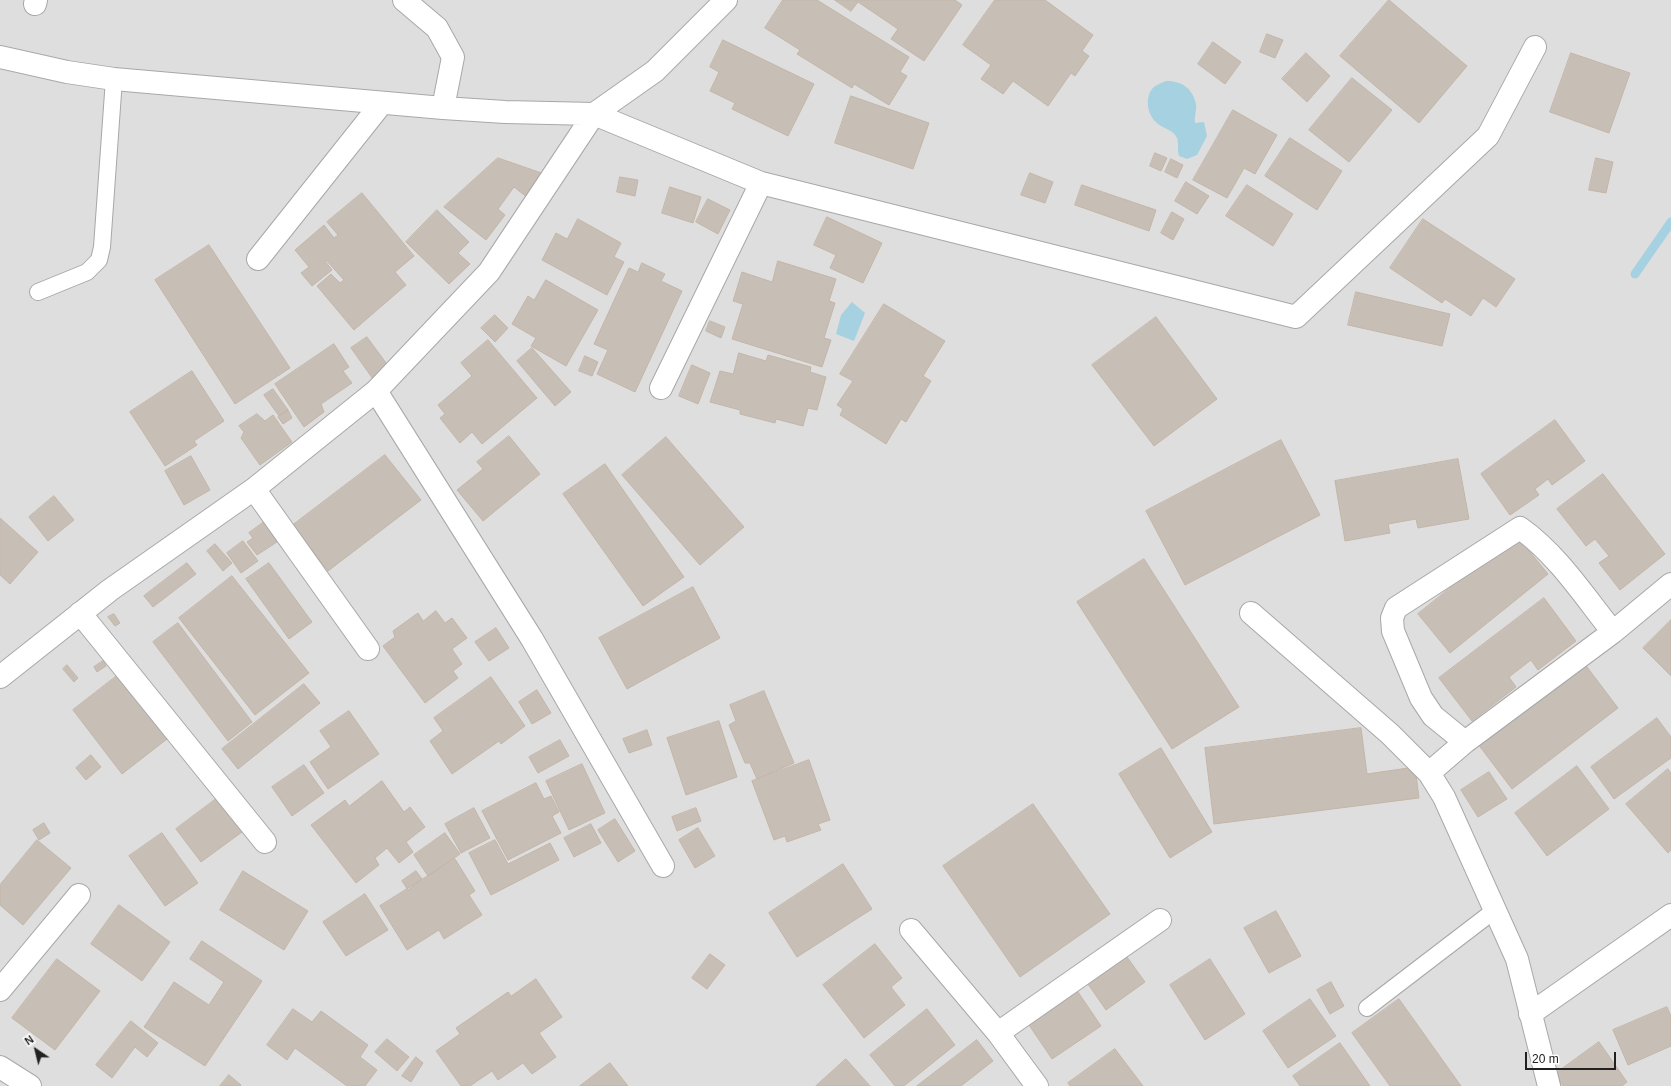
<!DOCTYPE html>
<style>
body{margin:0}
#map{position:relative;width:1671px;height:1086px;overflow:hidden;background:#f2efe7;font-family:Arial,sans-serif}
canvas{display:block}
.north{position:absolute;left:16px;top:1030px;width:40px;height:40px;-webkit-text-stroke:3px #fff;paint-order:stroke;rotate:325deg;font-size:11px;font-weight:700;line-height:16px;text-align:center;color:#212121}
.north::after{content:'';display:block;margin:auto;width:14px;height:18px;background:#212121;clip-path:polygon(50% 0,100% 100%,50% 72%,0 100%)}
.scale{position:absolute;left:1525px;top:1052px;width:91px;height:18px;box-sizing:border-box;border:2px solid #212121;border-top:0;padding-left:5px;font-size:12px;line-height:14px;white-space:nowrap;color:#212121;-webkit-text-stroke:3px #fff;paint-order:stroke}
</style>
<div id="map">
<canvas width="1671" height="1086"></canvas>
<div class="north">N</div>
<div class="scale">20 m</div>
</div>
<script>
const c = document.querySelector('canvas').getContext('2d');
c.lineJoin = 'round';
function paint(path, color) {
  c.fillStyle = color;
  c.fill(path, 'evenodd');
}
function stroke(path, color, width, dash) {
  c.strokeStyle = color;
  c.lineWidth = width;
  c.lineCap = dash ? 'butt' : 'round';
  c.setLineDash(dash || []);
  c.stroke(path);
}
const residential = new Path2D(`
 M0,0H1671V1086H0Z`);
const water = new Path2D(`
 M1166,81C1181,81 1192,87 1196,104C1197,110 1194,116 1195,123L1204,122L1207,136L1197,155L1187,159L1179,156C1177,150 1179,143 1177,138C1173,129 1163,129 1157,123C1147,115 1145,98 1152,89C1155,85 1162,83 1166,81Z
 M852,302L865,313L854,341L836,334L841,315Z`);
const stream = new Path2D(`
 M1635,274L1671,222`);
const building = new Path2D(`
 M783,0H817L909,57L900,72L907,76L889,105L854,84L852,88L797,54L800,50L765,28Z
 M835,0H955L962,5L924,61L891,39L898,29L858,2L851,11Z
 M995,0H1045L1093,35L1082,51L1089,56L1075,76L1071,73L1048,106L1013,81L1003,94L981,79L991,65L963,45Z
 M1389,0L1467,66L1419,123L1340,56Z
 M1267,34L1283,40L1275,58L1260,52Z
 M723,40L814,84L788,136L732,109L735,103L710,91L719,72L710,67Z
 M1213,42L1241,62L1225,84L1198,64Z
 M1306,53L1330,76L1307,102L1282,79Z
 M1571,53L1630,73L1609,133L1550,112Z
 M1352,78L1392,110L1349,162L1309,130Z
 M851,96L929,123L913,169L835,143Z
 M1233,110L1277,135L1255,174L1244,168L1227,198L1193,180Z
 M1290,138L1342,171L1317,210L1265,176Z
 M1155,153L1167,158L1161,171L1150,166Z
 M498,158L553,177L533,202L514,187L498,209L505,215L486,240L444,207Z
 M1596,158L1613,162L1606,193L1589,190Z
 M1171,159L1183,165L1177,178L1165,172Z
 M1030,173L1053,182L1045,203L1021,195Z
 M620,177L638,180L635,196L617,192Z
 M1186,182L1209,196L1197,214L1175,201Z
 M1082,185L1156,210L1149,231L1075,205Z
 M1247,185L1293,214L1273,246L1226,216Z
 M670,187L701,197L693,223L662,213Z
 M362,193L414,256L395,272L406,285L354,330L317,286L331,274L340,283L344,280L326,260L325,261L332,270L312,286L301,273L309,267L295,250L324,225L334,238L338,235L327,222Z
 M708,199L730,210L718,234L696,222Z
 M437,210L469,242L458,253L470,264L449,284L406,242Z
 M1172,212L1184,219L1173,240L1161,233Z
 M827,217L882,243L863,283L830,268L836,255L814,245Z
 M578,219L621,243L614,257L624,262L607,295L542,260L556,233L567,239Z
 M1423,219L1515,279L1496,307L1483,298L1471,316L1445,299L1442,303L1390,268Z
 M209,245L290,368L235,404L155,280Z
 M778,261L836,279L829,301L835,303L824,338L831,340L822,367L732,339L743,304L733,301L742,272L772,282Z
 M642,263L665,274L661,281L682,291L635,392L597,374L608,350L594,344L629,268L638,272Z
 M546,280L598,310L566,366L531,346L536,338L512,324L528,296L534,300Z
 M1356,292L1450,314L1442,346L1348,325Z
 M884,304L945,341L923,376L931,381L906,422L901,419L886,444L840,415L843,409L837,405L853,381L840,374Z
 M495,315L508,328L495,342L481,328Z
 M1156,317L1217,399L1154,446L1092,365Z
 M710,321L725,327L721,338L706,331Z
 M367,337L389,367L373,379L351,348Z
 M488,340L537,398L482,444L472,432L460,443L440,418L445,414L438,405L472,376L461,363Z
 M334,344L349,367L343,371L352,383L321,404L324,412L304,427L275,384Z
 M532,348L571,392L555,406L517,361Z
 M739,353L766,361L768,355L811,367L810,372L826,377L817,410L808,408L803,426L776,419L775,423L740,414V410L710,402L720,371L733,374Z
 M585,356L598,362L592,376L579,371Z
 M692,365L710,373L698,404L679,396Z
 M192,371L224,421L194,441L197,445L165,466L130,412Z
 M273,389L288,410L279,416L264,395Z
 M288,410L292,418L283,424L278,417Z
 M257,414L265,421L273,415L292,442L260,465L241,438L244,432L239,426Z
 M1555,420L1585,461L1552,485L1548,479L1535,489L1539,495L1510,515L1481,474Z
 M509,436L540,474L483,521L457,490L483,469L477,462Z
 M666,437L744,527L700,565L622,475Z
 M1281,440L1320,515L1185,585L1146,511Z
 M385,455L421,500L328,571L293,525Z
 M191,456L210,490L184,505L165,471Z
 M1458,459L1469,519L1418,528L1416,519L1388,524L1390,533L1345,541L1335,481Z
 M605,464L684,577L643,606L563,494Z
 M1603,474L1665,554L1620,590L1599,563L1609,556L1595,539L1586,546L1557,509Z
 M54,496L74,520L48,541L29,517Z
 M0,518L38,552L10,584L0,575Z
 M264,522L277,542L257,555L247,542L253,538L249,533Z
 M1516,535L1548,574L1450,653L1418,614Z
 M243,541L258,561L241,573L227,553Z
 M215,544L232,563L223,571L207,551Z
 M1144,559L1239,707L1172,749L1077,602Z
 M187,563L196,574L153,607L144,596Z
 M269,563L312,622L289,639L246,579Z
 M232,576L309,673L255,715L179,618Z
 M693,587L720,638L627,689L599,638Z
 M1544,598L1576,641L1538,670L1531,660L1509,677L1516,687L1472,721L1439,678Z
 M436,611L445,623L452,618L467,638L452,649L462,664L453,671L458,678L425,703L383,646L395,637L393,631L418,613L423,621Z
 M114,614L120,623L115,626L108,617Z
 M1671,620V676L1643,648Z
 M178,623L252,722L228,741L153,642Z
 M496,628L509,648L489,661L475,642Z
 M103,661L106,666L97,672L94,667Z
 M1584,663L1618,708L1512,789L1478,744Z
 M67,665L78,678L74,682L63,669Z
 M118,675L167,739L122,774L73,710Z
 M491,677L525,726L501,744L499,741L452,774L430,741L443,731L434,718Z
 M304,684L320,703L238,769L222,749Z
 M537,690L551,713L532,724L519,702Z
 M764,691L794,763L757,779L750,763H745L729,725L736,721L730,705Z
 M349,711L379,754L328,789L310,762L331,747L320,731Z
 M1657,718L1671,737V758L1614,799L1591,767Z
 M719,721L737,777L686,795L667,738Z
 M1361,728L1367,774L1415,767L1419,798L1214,824L1205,748Z
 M647,730L652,745L629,753L623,739Z
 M560,740L569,756L538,773L529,757Z
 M1161,748L1212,832L1170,858L1119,774Z
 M91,755L101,767L86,780L76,768Z
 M809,760L830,820L818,824L821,830L787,842L785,836L774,840L752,781Z
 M582,764L605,813L569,830L546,781Z
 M304,765L324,793L292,816L272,787Z
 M1577,766L1609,809L1547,856L1515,813Z
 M1668,769L1671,773V850L1668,853L1626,804Z
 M1489,772L1507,799L1478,817L1461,790Z
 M382,781L404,812L410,807L425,827L406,842L413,852L399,863L387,848L375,858L379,865L356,883L311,825L345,800L349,806Z
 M536,783L544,799L551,796L559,812L552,816L561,833L508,860L482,811Z
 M216,799L242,832L201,862L176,829Z
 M1033,804L1110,914L1020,977L943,866Z
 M474,808L490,838L461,853L445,824Z
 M696,808L701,821L677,831L672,817Z
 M615,819L635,851L618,862L598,830Z
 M44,823L50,833L39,840L33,830Z
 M591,824L601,843L574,857L564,838Z
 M698,828L715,856L695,868L679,840Z
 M162,833L198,883L165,906L129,856Z
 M445,833L460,854L428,876L414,855Z
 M37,840L71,868L23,925L0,905V885Z
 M495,840L508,864L550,843L559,860L491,895L469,853Z
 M455,859L475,891L469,895L482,915L444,939L439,930L407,950L380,906Z
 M843,864L872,909L797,957L769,913Z
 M243,871L308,911L284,950L220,910Z
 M416,871L422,879L408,890L402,881Z
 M365,894L388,930L346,956L323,922Z
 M119,905L170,942L142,981L91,944Z
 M1276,911L1301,956L1269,973L1244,928Z
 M202,941L262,981L205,1066L144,1027L174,982L209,1005L224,982L190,959Z
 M875,944L902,978L891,987L905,1005L864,1038L823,985Z
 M710,954L725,965L707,989L692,978Z
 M1127,957L1145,982L1106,1010L1088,984Z
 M57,959L100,991L55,1050L12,1018Z
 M1210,959L1245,1014L1205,1040L1170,985Z
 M536,979L562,1017L539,1033L556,1057L532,1074L523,1063L498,1080L492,1071L470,1086H461L436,1051L460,1034L456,1028L508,992L511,996Z
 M1331,982L1344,1006L1330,1014L1317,990Z
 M1076,989L1101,1026L1052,1059L1027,1022Z
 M1310,999L1336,1036L1288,1068L1263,1031Z
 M1399,999L1461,1086H1390L1352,1033Z
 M1667,1007L1671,1016V1046L1628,1065L1613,1030Z
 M293,1009L312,1022L321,1011L368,1045L360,1057L377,1070L365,1086H347L295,1048L287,1060L267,1045Z
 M927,1009L955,1045L904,1086H895L870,1055Z
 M131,1021L158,1043L147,1057L135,1047L112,1078L96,1065Z
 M387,1039L409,1057L397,1071L375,1052Z
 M977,1040L993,1061L961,1086H917Z
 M1599,1042L1627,1082L1622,1086H1563L1555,1074Z
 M1340,1043L1370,1086H1300L1293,1076Z
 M1115,1049L1143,1086H1070L1068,1083Z
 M416,1057L423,1063L411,1082L402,1076Z
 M846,1059L870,1086H816Z
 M610,1063L628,1086H580Z
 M229,1075L241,1085L240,1086H220Z`);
const lane = new Path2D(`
 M38,292L87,272L99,260L102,247L114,79
 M1367,1008L1495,910`);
const street = new Path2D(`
 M404,0L437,28L453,57L443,108
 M35,4L36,0
 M0,57L67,72L114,79L443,108L505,112L594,114L761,183L1296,317L1488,136L1535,47
 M258,259L382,103
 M661,388L761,183
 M376,391L532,639L663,866
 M254,489L368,649
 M80,613L265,842
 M1251,613L1390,734L1429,773L1444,797L1517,959L1549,1086
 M0,677L110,590L254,489L376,391L489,272L594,114L655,71L726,0
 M1465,742L1433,716L1421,698L1393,631L1392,618L1396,608L1520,528C1558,555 1584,596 1613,632
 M1429,773L1465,742L1613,632L1671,584
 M911,930L998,1033L1037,1086
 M0,990L79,895
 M1530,1014L1671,915
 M998,1033L1160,920
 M0,1067L30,1086`);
paint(residential, '#dfdede');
paint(water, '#a6d1e1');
stroke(stream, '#a6d1e1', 9);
paint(building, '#c7beb6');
stroke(building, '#c4b6a8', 1);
stroke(lane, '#a8a8a8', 18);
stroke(street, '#a8a8a8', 24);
stroke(lane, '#fff', 16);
stroke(street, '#fff', 22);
</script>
